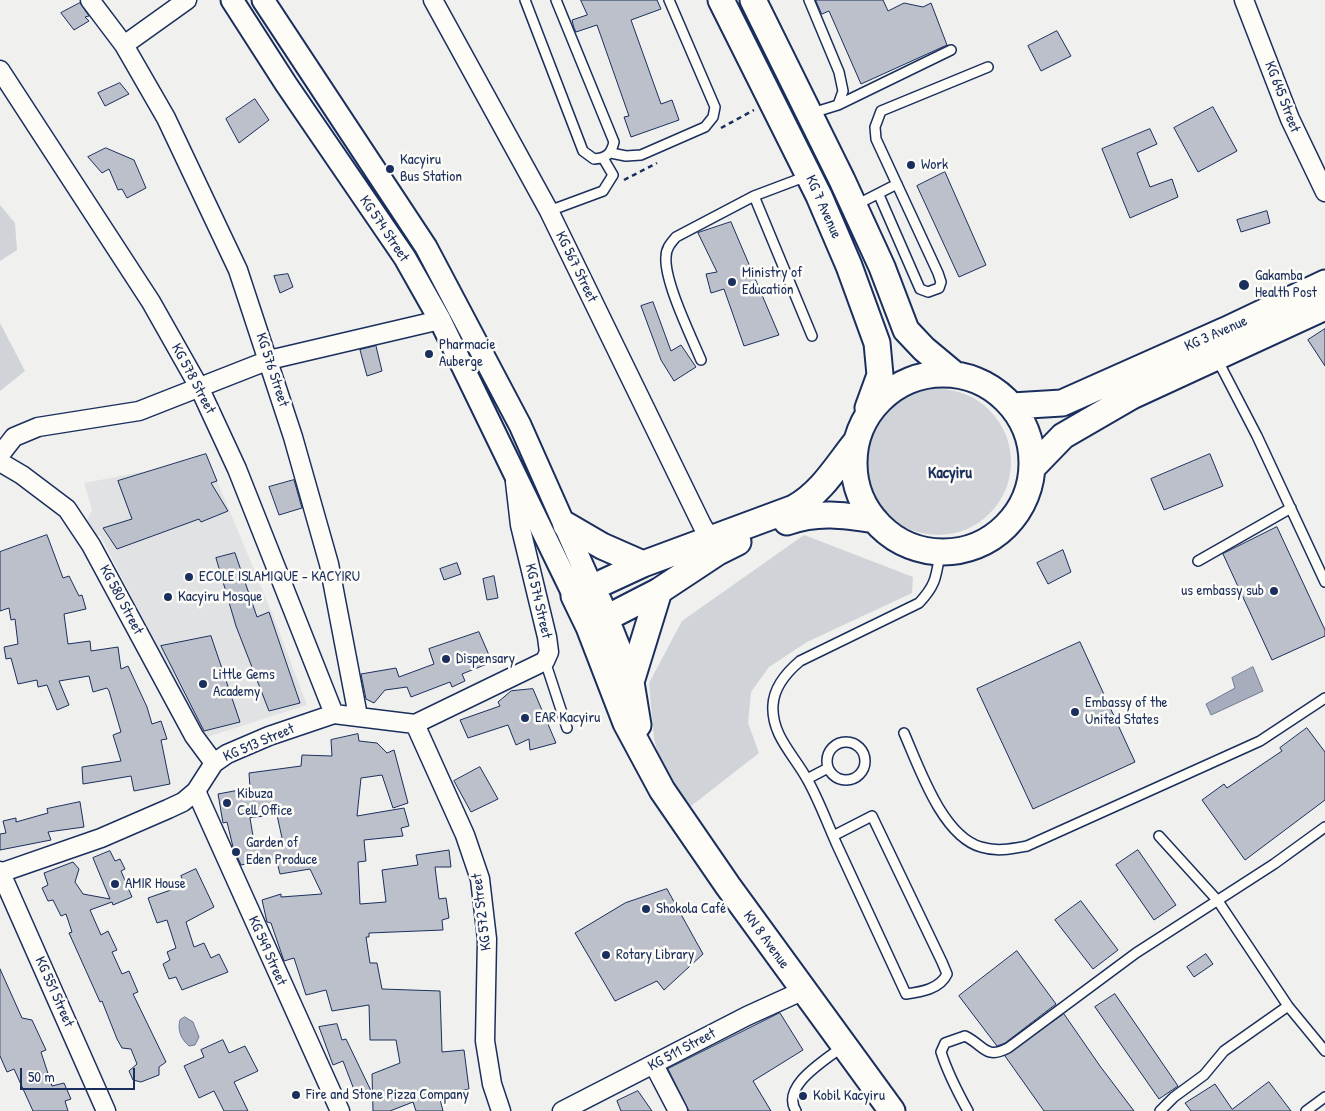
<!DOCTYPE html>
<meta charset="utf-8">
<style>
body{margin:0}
#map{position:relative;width:1325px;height:1111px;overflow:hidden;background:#f0f0ee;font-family:"Patrick Hand",sans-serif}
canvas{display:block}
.scale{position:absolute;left:20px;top:1068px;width:115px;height:22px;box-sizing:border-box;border:2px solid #1b2f5e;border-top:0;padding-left:6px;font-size:15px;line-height:18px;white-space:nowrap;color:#1b2f5e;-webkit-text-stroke:4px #fdfcf7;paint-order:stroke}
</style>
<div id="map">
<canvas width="1325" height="1111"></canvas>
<div class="scale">50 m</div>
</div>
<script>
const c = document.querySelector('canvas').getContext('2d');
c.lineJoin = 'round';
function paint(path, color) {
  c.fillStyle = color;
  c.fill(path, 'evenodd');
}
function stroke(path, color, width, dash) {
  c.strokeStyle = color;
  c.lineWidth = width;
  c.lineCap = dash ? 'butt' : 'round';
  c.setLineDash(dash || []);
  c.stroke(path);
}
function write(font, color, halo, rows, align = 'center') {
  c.font = font + ' "Patrick Hand",sans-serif';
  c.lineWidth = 5;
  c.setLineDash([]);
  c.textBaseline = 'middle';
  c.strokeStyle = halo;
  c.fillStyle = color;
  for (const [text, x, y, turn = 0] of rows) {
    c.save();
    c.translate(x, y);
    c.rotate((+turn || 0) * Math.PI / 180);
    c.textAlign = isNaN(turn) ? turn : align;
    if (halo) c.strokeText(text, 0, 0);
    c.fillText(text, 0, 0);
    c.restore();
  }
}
const built = new Path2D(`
 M206,454L272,613L307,705L204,738L100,535L94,538L86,523L92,510L84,483L163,468Z`);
const green = new Path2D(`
 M0,205L15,223L17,250L0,261Z
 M0,323L25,371L0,391Z
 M865 462a73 73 0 1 1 146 0a73 73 0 1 1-146 0Z
 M804,535L913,577L912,593L807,642L769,667L751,692L748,723L759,753L691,806L663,772L654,739L649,683L682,621Z`);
const water = new Path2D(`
 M1253,667L1263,691L1211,715L1206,704L1235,688L1232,678Z
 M185,1017L193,1022L199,1037L195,1045L189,1046C181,1039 177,1030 180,1020Z`);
const building = new Path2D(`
 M581,0H657L661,9L631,20L661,104L672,100L679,120L631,137L624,117L629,116L597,25L576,32L574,28L572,20L587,15Z
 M816,0H883L888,11L904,3L923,7L931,3L947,45L861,84L829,11L822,14Z
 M80,3L89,16L85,17L89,21L74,30L61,13Z
 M1057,31L1071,56L1041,71L1028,46Z
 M120,83L129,94L105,106L98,93Z
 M255,99L269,120L239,143L226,119Z
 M1213,107L1237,151L1198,172L1174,128Z
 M1150,129L1157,144L1137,153L1150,187L1172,179L1178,197L1130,218L1102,149Z
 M106,148L134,160L146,188L127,198L122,189L118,190L109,169L102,173L88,157Z
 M945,172L986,265L959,277L917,186Z
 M1267,211L1270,223L1241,232L1237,220Z
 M731,222L779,335L744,346L724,289L711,293L706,274L717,272L698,233Z
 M288,274L293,287L280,293L274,276Z
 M653,302L671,351L681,345L696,367L674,381L661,360L641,306Z
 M1325,329V366L1308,340Z
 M376,346L382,371L367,376L360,350Z
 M206,454L217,481L211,483L228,511L201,522L199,519L117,549L103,528L132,519L118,481Z
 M1210,454L1223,486L1164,510L1151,479Z
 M294,480L302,508L279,515L269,487Z
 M1277,527L1325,630V636L1272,660L1223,554Z
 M47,535L63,578L69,576L79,596L82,595L86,609L64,614L68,644L90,641L91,651L118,647L121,669L128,666L147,707L152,724L161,721L167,739L161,740L170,784L134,791L131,776L83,784L82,767L121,761L113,735L121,732L109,691L107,688L93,692L89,676L59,681L69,705L57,710L47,685L38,687L37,680L18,684L11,658L6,659L4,647L18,644L15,619L11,620L9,608L0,611V552Z
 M1063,550L1071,572L1048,584L1037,563Z
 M235,553L257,617L269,612L300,703L269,711L236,626L216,558Z
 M457,563L461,574L444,580L440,569Z
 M494,576L498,598L487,600L483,579Z
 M479,632L492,662L462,674L465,681L452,687L450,682L411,697L407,687L385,690L374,703L366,699L361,674L396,668L399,677L434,664L429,649Z
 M211,636L240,722L204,731L161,646Z
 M1080,642L1135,762L1033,809L977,689Z
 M533,689L556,743L530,750L529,739L516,745L508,725L468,738L460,720L500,706L498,702L511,691Z
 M1307,728L1325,752V800L1245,860L1202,800L1224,784L1227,788L1282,751L1280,748Z
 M358,734L359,741L377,743L387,753L394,750L408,803L393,808L382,775L361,778L357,816L404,808L409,826L401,828L403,836L364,840L366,861L358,862L360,904L386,902L382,870L418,865L416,855L449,850L451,867H435L439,899L446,898L449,918L442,920L443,930L369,933V937H366L370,963H377L382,989L440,991L442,1052L464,1050L469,1089L439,1095L443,1111H416L413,1102L390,1111H373L372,1074L400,1063L396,1040H370L369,1005L332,1011L326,990L306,995L294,958L284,961L271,923L267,922L262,900L281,894V897L322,894L310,869L280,874L276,858L241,865L233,847L227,822L223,823L218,794L250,788L249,773L301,766L302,755L332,756L331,740ZM277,815L282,838L254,842L250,818Z
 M480,767L498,799L471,812L454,781Z
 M80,802L84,827L48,832L51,840L0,850V834L6,833L3,821L16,818V822L48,813L47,809Z
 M1138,850L1176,905L1154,920L1116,865Z
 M110,851L115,861L120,859L125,869L121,871L132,897L113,905L112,902L90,910L101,935L108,931L117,950L112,952L122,974L129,971L138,992L133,994L166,1062L159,1067V1075L141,1082L133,1080L129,1071L137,1064L131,1049L122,1048L117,1039L102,1001L100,1002L69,933L72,932L66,914L61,916L53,900L48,901L42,888L48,885L44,873L73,862L79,869L75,882L83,894L110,899L93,858Z
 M196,869L214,907L186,922L194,947L204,943L211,958L219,954L228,972L182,990L176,977L169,979L163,964L170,960L167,952L176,948L167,920L157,923L148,898L185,885L181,876Z
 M667,889L703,954L664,990L657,981L615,1001L575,933L625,903Z
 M1081,901L1118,950L1093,969L1055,920Z
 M1017,951L1056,1004L1005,1043L997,1046L959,996Z
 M1206,954L1213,964L1194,977L1187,967Z
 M0,969L22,1018L32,1020L46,1050L41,1052L52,1086L64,1083L71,1099L65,1101L68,1111H33L14,1069L7,1072L0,1056Z
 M1115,994L1178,1086L1159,1099L1095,1007Z
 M780,1013L803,1050L753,1081L771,1111H689L668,1069Z
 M1064,1014L1100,1066L1134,1111H1044L1005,1056Z
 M337,1024L342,1040L346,1039L373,1095L358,1100L343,1061L333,1065L319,1027Z
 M223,1040L229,1053L245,1046L258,1071L234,1082L248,1111H224L214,1091L199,1098L184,1066L204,1057L201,1050Z
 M1269,1082L1291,1111H1191L1185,1103L1215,1084L1232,1109Z
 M638,1091L652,1111H621L617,1101Z`);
const path = new Path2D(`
 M721,128L754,110
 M624,180L657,163`);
const service = new Path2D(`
 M525,0L583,151L594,159C607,158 611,154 614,142L556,0
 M809,0L839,72L843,91L838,105L812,113
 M838,105L951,50
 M611,153L626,156L641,155L705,127L713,117L715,107L669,0
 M879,195L920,289L928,292L939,288L941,282L938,273L876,139L875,127L881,111L988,67
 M754,196L812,336
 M854,206L897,184
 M549,211L603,191L613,175L603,158
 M1217,359L1257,436L1325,582
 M701,360C691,336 664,281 666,257C666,248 671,243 676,237L754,196L807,176
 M1198,561L1291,508
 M545,661L567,728
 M904,733C919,767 942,836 981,847C997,852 1011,849 1027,846L1260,741L1325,698
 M827 761a19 19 0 1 1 38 0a19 19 0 1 1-38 0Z
 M807,779L828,768
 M833,836L872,816L942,962L947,974C940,989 921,992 906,994C883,944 860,895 837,845C827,823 819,800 807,779C794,755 771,735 773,705C774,686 787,672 800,661L919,603C936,585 936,577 940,553
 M1159,836L1218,901L1288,1006L1325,1051
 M796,1111C780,1086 826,1060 842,1047
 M968,1111C957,1091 948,1074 941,1052L945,1043L965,1036C984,1045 985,1060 1008,1048L1136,953L1274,864L1325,827
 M1160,1111L1174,1097L1204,1075L1224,1051L1288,1006
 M1306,1111L1325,1097`);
const minor = new Path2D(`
 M90,0L124,45
 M187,0L124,45L166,118L238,270L293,437L329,564L358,716
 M433,0L549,211L702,525L716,548
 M1244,0L1290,119L1325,192
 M0,70L151,302L199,387L237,469L334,714
 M0,455L14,437L38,427L139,411L269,360L440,320
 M0,462L22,475L67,509L91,545L194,736L214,763
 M415,724L465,835L480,879L487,939L485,1041L492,1084L501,1111
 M196,791L340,1111
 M0,871L106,1111
 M0,873L101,838L168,809L183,802L196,791L214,763L227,754L269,736L334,714L415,724L545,661L549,652L547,637L520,525L515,482
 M654,1065L678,1111
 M562,1111L747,1016L802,991`);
const tertiary = new Path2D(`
 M232,0L286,84L405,258L440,320L574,596
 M263,0L426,247L520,425L592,587`);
const secondary = new Path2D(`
 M721,0L819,196L849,266L877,343L880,375L868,408
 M753,0L842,180L882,267L906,330L924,349L954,374
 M854 463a89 89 0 1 1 178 0a89 89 0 1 1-178 0Z
 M1012,406L1062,403L1226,330L1325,283
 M855,443C836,467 821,493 794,508L643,564L574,596L589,627L626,723L662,790L728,886L892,1111
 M1033,467L1063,436L1132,396L1325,307
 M787,522C817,511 844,515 875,520
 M566,525L602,546L643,564
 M599,602L631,682L638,725
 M589,627L659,591L718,552L738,542
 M631,682L659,591`);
const markers = [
 [911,165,5,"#1b2f5e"],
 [390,169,5,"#1b2f5e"],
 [732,282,5,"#1b2f5e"],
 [1244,285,6,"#1b2f5e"],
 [429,354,5,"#1b2f5e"],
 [189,577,5,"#1b2f5e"],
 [1274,591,5,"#1b2f5e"],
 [168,597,5,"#1b2f5e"],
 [446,659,5,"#1b2f5e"],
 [203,684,5,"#1b2f5e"],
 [1075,712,5,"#1b2f5e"],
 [525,718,5,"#1b2f5e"],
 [227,803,5,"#1b2f5e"],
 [236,852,5,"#1b2f5e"],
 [115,884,5,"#1b2f5e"],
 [646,909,5,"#1b2f5e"],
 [606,955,5,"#1b2f5e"],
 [296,1095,5,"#1b2f5e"],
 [803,1096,5,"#1b2f5e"]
];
const streetNames = [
 ["KG 645 Street",1282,97,69],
 ["KG 7 Avenue",823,207,66],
 ["KG 574 Street",384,229,56],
 ["KG 567 Street",576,267,64],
 ["KG 3 Avenue",1216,334,-24],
 ["KG 576 Street",272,370,72],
 ["KG 578 Street",193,379,62],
 ["KG 580 Street",121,600,62],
 ["KG 574 Street",538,601,77],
 ["KG 513 Street",259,743,-23],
 ["KG 572 Street",482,912,-97],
 ["KN 8 Avenue",766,940,54],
 ["KG 549 Street",267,951,66],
 ["KG 551 Street",54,992,66],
 ["KG 511 Street",682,1050,-28]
];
const poiNames = [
 ["Kacyiru",400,160],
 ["Bus Station",400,177],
 ["Work",921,165],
 ["Ministry of",742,273],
 ["Education",742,290],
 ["Gakamba",1255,276],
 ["Health Post",1255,293],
 ["Pharmacie",439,345],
 ["Auberge",439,362],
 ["ECOLE ISLAMIQUE - KACYIRU",199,577],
 ["us embassy sub",1264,591,"right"],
 ["Kacyiru Mosque",178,597],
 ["Dispensary",456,659],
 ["Little Gems",213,675],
 ["Academy",213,692],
 ["Embassy of the",1085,703],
 ["United States",1085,720],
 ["EAR Kacyiru",535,718],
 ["Kibuza",237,794],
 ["Cell Office",237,811],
 ["Garden of",246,843],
 ["Eden Produce",246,860],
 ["AMIR House",125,884],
 ["Shokola Café",656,909],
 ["Rotary Library",616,955],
 ["Fire and Stone Pizza Company",306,1095],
 ["Kobil Kacyiru",813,1096]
];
const neighbourhoodNames = [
 ["Kacyiru",950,474]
];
paint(built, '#e0e2e3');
paint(green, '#d0d3d8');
paint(water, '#a7adbd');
stroke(water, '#6f7b97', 1);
paint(building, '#bbc0ca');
stroke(building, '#1b2f5e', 1);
stroke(service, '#1b2f5e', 12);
stroke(minor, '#1b2f5e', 21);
stroke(tertiary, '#1b2f5e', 25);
stroke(secondary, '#1b2f5e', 29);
stroke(path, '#1b2f5e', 2.5, [5, 4]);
stroke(service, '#fdfcf7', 9);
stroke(minor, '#fdfcf7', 18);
stroke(tertiary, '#fdfcf7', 21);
stroke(secondary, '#fdfcf7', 25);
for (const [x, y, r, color] of markers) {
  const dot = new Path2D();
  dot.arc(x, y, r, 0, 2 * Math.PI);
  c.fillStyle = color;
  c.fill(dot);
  stroke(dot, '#fdfcf7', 2);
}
write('15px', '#1b2f5e', '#fdfcf7', streetNames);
write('15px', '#1b2f5e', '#fdfcf7', poiNames, 'left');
write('bold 16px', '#1b2f5e', '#fdfcf7', neighbourhoodNames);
</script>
